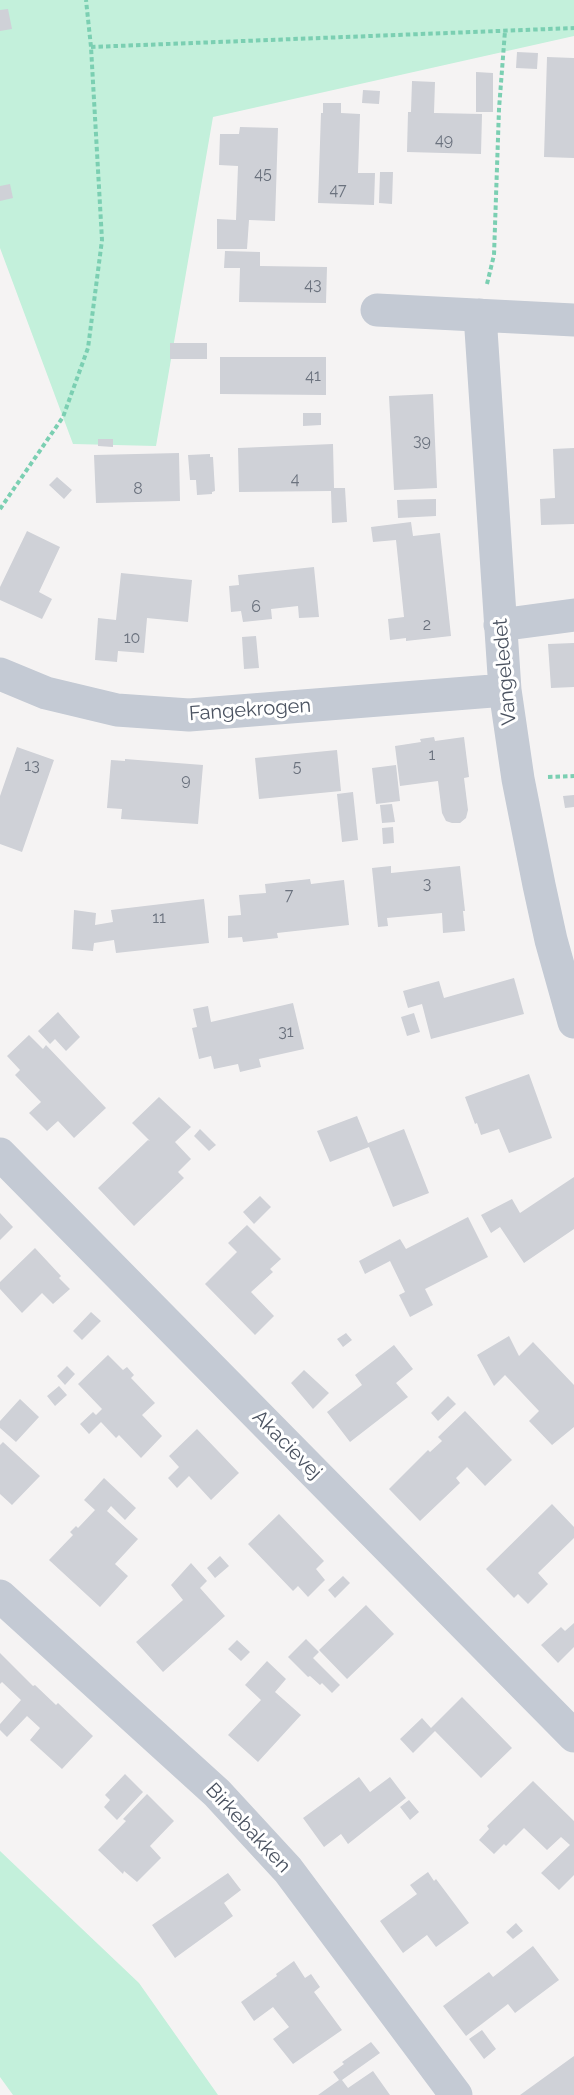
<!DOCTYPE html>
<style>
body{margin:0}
canvas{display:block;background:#f5f3f3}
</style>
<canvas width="574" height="2095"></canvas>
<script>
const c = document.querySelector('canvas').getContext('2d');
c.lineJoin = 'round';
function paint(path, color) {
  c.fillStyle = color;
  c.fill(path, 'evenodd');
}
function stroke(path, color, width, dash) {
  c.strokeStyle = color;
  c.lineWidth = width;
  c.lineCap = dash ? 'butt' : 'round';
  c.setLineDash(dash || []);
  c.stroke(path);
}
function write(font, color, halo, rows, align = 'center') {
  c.font = font + ' Raleway,sans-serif';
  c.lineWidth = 6;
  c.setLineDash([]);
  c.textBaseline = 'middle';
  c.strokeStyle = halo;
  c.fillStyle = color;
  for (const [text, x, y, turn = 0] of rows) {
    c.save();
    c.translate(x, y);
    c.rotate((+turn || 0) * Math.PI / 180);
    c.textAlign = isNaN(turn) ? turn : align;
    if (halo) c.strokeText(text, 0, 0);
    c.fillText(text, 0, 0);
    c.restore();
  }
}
const green = new Path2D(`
 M0,0H574V36L213,117L156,446L73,444L0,248Z
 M0,1851L139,1983L218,2095H13L0,2077Z`);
const building = new Path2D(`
 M8,9L12,29L0,31V10Z
 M517,52L538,53L537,69L516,68Z
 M547,57L574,58V158L544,157Z
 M476,72L493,73V112H476Z
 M412,81L435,82L434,113L482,114L481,154L407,152L408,112H411Z
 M363,90L380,91L379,104L362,103Z
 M323,103H341V113L360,114L358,173H375L374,205L318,203L321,113H323Z
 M240,127L278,128L275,221L249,220L247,249H217V219L236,220L238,166L219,165L220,134H239Z
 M380,172H393L392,204L379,203Z
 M10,184L13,198L0,201V186Z
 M225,251L260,252V266L327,267L326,303L239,302L240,268H224Z
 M170,343H207V359H170Z
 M220,357H326V395L220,394Z
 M433,394L437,488L394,490L389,396Z
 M303,413H321V425L303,426Z
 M98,439H113V447L98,446Z
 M333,444L334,488H345L347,522L332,523L331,491L239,492L238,448Z
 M574,448V524L541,525L540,499L555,498L553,449Z
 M179,453L180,501L96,503L94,455Z
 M210,454V457H213L215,491L212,492V494L197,495L196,480H190L188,455Z
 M57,477L72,490L64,499L49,485Z
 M436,499V516L398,518L397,500Z
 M411,522L413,536L440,533L451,636L406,641V638L390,640L388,619L404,617L396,540L373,542L371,527Z
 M27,531L60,547L39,592L52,599L42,619L0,600V587Z
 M314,567L319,617L299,618L298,606L271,609L272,619L243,622L241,611L231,612L229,586L239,585L238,575Z
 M121,573L192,580L188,622L147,618L144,653L118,651L117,662L95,660L98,618L116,620Z
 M256,636L259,668L244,669L242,637Z
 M574,643V687L551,688L548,644Z
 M434,737L435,741L464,737L469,777L464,778L468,810L466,818L460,823H452L446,821L442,813L438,781L400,786L395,746L421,742L420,739Z
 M17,747L54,760L22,852L0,844V796Z
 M337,750L341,791L259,799L255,758Z
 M125,759L203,765L198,824L121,819L122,809L107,808L111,760L125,761Z
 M396,765L400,801L376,804L372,768Z
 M353,792L358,840L342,842L337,794Z
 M574,795V807L565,808L563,796Z
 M392,804L395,822L382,823L380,805Z
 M393,827L394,843L383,844L382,828Z
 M391,866V873L460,866L465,911H463L465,931L443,933L442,913L387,918L388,926L378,927L372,868Z
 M310,879L311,884L344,880L349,925L277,933L278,938L243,942L242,937L228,938V916L241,915L239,895L266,893L265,884Z
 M204,899L209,943L116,953L114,940L94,943L93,951L72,949L74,910L96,913L95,925L113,922L111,910Z
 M514,978L524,1014L431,1039L422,1004L408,1008L403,991L439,981L444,998Z
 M293,1003L304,1049L259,1059L261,1067L240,1072L238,1064L214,1069L211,1056L199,1059L192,1028L197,1027L193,1009L208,1006L211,1022Z
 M58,1012L80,1037L66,1051L55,1039L50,1044L38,1031Z
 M414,1013L420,1032L407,1036L401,1017Z
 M29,1035L43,1049L46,1045L106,1108L74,1138L58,1121L47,1131L29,1113L41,1102L15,1075L20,1070L7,1056Z
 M529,1074L552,1138L509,1153L499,1129L481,1135L477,1123L475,1124L465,1097Z
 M159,1097L191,1127L175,1142L191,1159L178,1172L184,1178L134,1226L98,1188L148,1140L150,1141L132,1123Z
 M357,1116L368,1143L404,1129L429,1193L393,1207L369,1147L330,1162L317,1131Z
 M200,1129L216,1145L209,1151L194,1136Z
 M574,1177V1229L524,1263L500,1227L491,1233L481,1215L512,1199L520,1213Z
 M260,1196L271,1207L254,1224L243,1212Z
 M0,1213L13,1227L0,1240Z
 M468,1217L488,1257L425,1289L433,1305L410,1317L399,1295L405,1292L390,1261L365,1274L359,1261L400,1239L406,1249Z
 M247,1225L281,1259L270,1269L273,1272L251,1292L274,1316L255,1335L205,1284L237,1252L228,1243Z
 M35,1248L61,1276L59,1278L70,1289L53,1304L42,1293L22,1313L0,1289V1282Z
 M91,1312L101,1321L82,1340L73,1331Z
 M346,1333L352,1340L343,1347L337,1339Z
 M509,1336L519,1356L533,1342L574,1385V1427L552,1445L529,1421L539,1411L505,1375L494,1386L477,1355Z
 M394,1345L413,1369L396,1383L408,1397L350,1442L327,1412L362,1385L355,1375Z
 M108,1355L123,1370L127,1367L134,1375L131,1378L155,1403L142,1415L162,1436L141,1458L119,1435L116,1438L101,1422L89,1434L80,1424L93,1412L96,1415L102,1409L78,1384Z
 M67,1366L75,1374L65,1385L57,1376Z
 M304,1370L329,1393L313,1409L291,1383Z
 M59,1386L67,1395L55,1406L47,1396Z
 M448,1396L456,1404L438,1421L431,1413Z
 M20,1399L39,1417L16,1442L0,1428V1421Z
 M465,1411L512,1460L485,1486L467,1467L456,1478L460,1483L420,1521L389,1489L428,1450L430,1452L442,1441L438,1437Z
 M197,1429L239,1473L211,1500L189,1476L177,1488L168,1478L179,1467L169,1456Z
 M3,1442L40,1476L12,1505L0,1494V1445Z
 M104,1478L136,1508L125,1520L111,1506L107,1511L138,1539L115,1564L128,1576L100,1607L49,1560L73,1535L70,1532L76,1526L78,1528L95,1510L84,1500Z
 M552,1504L574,1527V1538L538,1573L548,1584L528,1604L518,1594L514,1598L486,1569Z
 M279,1514L324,1561L316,1569L325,1580L308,1597L298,1586L293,1591L248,1544Z
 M220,1556L229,1566L215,1578L207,1568Z
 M191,1563L207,1581L200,1588L225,1616L163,1672L136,1642L183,1600L171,1585Z
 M343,1576L350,1583L335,1598L328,1590Z
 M366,1605L394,1634L347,1679L319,1650Z
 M574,1623V1647L558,1663L541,1645L561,1627L565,1631Z
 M306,1639L319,1652L313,1658L340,1685L332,1693L322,1683L320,1685L310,1676L308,1677L288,1657Z
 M237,1640L250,1652L241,1661L228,1649Z
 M0,1653L33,1686L35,1685L56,1705L58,1703L93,1736L62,1769L30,1740L40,1728L27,1716L7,1737L0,1730V1724L21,1700L2,1682L0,1684Z
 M267,1661L286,1679L275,1692L301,1715L258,1762L228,1735L261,1700L245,1685Z
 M462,1697L512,1748L481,1778L435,1731L413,1753L400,1739L422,1718L431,1728Z
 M125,1774L143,1792L117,1820L104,1807L110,1800L105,1795Z
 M359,1777L370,1792L390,1777L406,1798L348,1844L341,1834L324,1847L303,1818Z
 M533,1781L574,1821V1875L559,1890L541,1873L570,1845L561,1837L547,1850L524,1828L506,1846L504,1844L494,1854L479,1840L489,1829L487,1826Z
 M147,1794L174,1821L150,1846L161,1858L137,1882L124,1871L123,1874L98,1850L126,1821L123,1819Z
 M409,1800L419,1812L410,1820L400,1807Z
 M428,1872L434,1881L436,1879L469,1923L436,1947L427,1935L403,1953L380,1921L417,1894L410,1885Z
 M228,1873L241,1890L224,1903L233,1916L175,1958L152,1925Z
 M516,1923L523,1931L513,1939L506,1932Z
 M533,1946L559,1980L515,2013L508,2004L466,2036L443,2006L489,1972L493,1977Z
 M294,1961L305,1978L311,1974L320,1987L314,1992L342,2030L293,2064L273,2039L289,2027L273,2007L254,2021L241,2002L277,1976L276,1974Z
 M482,2030L496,2049L484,2059L469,2039Z
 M371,2042L380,2053L342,2080L348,2088L373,2071L390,2095H318L339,2080L333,2072L344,2064L342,2062Z
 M574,2056V2095H520Z`);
const path = new Path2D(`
 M91,47L574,28
 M487,284L494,255L499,109L505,31
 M0,509L63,417L88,348L102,240L91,47L86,0
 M548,777L574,776`);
const minor = new Path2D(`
 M377,310L574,320
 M480,315L505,690L518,779L539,885L551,940L574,1022
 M500,625L574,615
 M0,674L46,693L117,710L189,715L505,690
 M0,1154L574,1736
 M0,1596L217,1793L288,1870L456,2095`);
const numberNames = [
 ["49",444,140],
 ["45",263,174],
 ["47",338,190],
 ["43",313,285],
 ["41",313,376],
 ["39",422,441],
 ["4",295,479],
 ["8",138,489],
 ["6",256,607],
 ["2",427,625],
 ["10",132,638],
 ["1",432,755],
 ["13",32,766],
 ["5",297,767],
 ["9",186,780],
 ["3",427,884],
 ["7",289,895],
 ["11",159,918],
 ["31",286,1032]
];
const streetNames = [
 ["Vangeledet",505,672,-95],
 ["Fangekrogen",250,710,-4],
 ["Akacievej",287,1445,45],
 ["Birkebakken",248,1828,47]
];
paint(green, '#c3f0db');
paint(building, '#cfd1d7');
stroke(path, '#7bcfb2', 4, [4.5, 3]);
stroke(minor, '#c4cad4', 33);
write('16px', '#6b727e', null, numberNames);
write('20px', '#4a5260', '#fff', streetNames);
</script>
